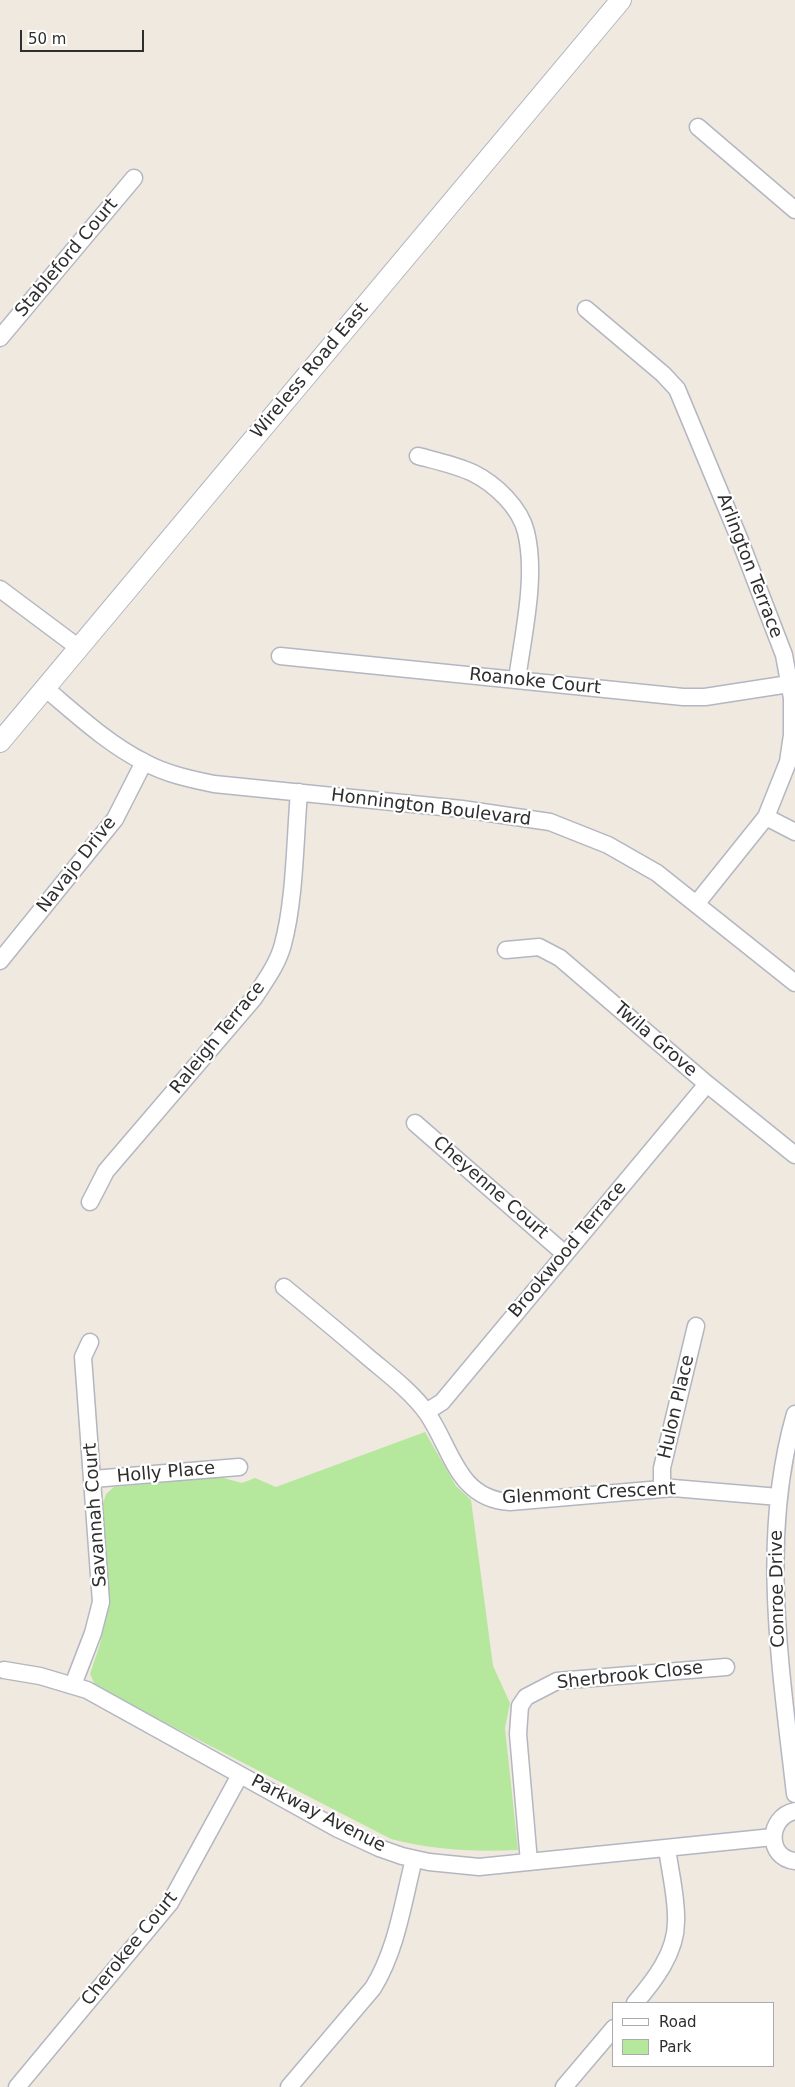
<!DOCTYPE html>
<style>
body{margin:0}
#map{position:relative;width:795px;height:2087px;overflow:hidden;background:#efe9e0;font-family:"DejaVu Sans",sans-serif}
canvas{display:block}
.legend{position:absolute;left:612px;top:2002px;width:162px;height:65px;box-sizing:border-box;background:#fff;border:1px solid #ababab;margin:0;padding:6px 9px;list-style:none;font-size:15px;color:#2e2e2e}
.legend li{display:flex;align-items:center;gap:10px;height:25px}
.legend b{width:25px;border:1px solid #ababab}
.scale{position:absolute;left:20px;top:30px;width:124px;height:22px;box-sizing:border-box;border:2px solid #2e2e2e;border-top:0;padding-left:6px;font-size:15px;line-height:18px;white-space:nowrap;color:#2e2e2e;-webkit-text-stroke:4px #fff;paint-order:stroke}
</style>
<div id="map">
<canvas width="795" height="2087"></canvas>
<ul class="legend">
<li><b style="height:6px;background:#fff"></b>Road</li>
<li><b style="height:14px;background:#b5e79c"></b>Park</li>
</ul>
<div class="scale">50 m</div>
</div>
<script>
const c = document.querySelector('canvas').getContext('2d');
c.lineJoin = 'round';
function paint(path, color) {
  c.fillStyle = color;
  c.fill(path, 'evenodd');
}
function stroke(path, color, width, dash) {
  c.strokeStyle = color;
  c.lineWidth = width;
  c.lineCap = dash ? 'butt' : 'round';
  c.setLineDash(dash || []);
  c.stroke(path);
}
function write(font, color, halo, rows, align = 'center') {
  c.font = font + ' "DejaVu Sans",sans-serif';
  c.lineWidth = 4.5;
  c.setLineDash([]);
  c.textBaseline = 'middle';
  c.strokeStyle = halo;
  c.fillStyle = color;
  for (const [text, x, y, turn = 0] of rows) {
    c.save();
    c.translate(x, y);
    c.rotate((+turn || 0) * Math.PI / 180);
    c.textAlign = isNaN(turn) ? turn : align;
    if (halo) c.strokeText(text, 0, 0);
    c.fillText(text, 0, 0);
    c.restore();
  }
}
const green = new Path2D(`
 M425,1432L456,1486L471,1500L493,1666L510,1703L505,1728L518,1850C473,1852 434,1850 391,1839L96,1687L90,1674L100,1644L110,1600L101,1510L106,1494L114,1487L220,1477L242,1483L255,1478L276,1487Z`);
const minor = new Path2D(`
 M698,127L795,210
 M586,309L663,374L677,389L739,538L784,655L792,698V735L788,762L766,817L697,903
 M0,338L134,178
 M418,456C437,461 456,465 473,473C495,484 520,507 526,532C537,577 523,634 517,680
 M0,589L79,648
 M280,656L683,697H705L789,684
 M45,688C76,714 108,744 144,762C166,774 190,779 214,784L462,809L550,822L608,845L657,873L795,983
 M766,817L795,832
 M506,950L539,947L560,958L707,1084L795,1155
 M0,961L115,819L144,762
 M415,1123L565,1254
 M90,1202L106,1171L254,998C265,981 278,964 283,944C295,900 295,839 299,792
 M284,1287C312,1310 341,1334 369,1358C388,1374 412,1392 427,1413C452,1449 457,1499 510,1502L673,1488L779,1497
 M426,1412L442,1402L707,1084
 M795,1414C759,1538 781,1669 795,1794
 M93,1479L239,1467
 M662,1488V1468L696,1326
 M4,1670L40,1676L87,1690L338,1829L379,1848L402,1856L429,1862L479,1867L773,1837
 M73,1685L93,1633L101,1602L83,1357L90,1342
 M795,1811C767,1817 766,1858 795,1861
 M529,1862L518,1734L520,1706L526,1697L557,1681L726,1667
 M635,2003C654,1981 676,1953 676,1922C677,1898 670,1872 667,1848
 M17,2087L170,1903L240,1775
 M289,2087L373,1988C397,1949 403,1902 414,1859
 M564,2087L614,2028`);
const tertiary = new Path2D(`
 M0,742L621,0`);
const streetNames = [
 ["Stableford Court",67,258,-50],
 ["Wireless Road East",310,371,-50],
 ["Arlington Terrace",749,566,69],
 ["Roanoke Court",535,682,6],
 ["Honnington Boulevard",431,808,7],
 ["Navajo Drive",77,865,-52],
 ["Raleigh Terrace",218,1038,-51],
 ["Twila Grove",655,1040,41],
 ["Cheyenne Court",490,1188,41],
 ["Brookwood Terrace",568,1250,-50],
 ["Hulon Place",677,1407,-77],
 ["Holly Place",166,1473,-5],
 ["Glenmont Crescent",589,1494,-3],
 ["Savannah Court",96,1515,-94],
 ["Conroe Drive",778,1589,-91],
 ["Sherbrook Close",630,1676,-6],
 ["Parkway Avenue",318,1814,27],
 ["Cherokee Court",130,1949,-51]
];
paint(green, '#b5e79c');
stroke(minor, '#b4b6c1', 19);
stroke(tertiary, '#b4b6c1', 22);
stroke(minor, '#fff', 16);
stroke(tertiary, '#fff', 20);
write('18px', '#2e2e2e', '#fff', streetNames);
</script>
